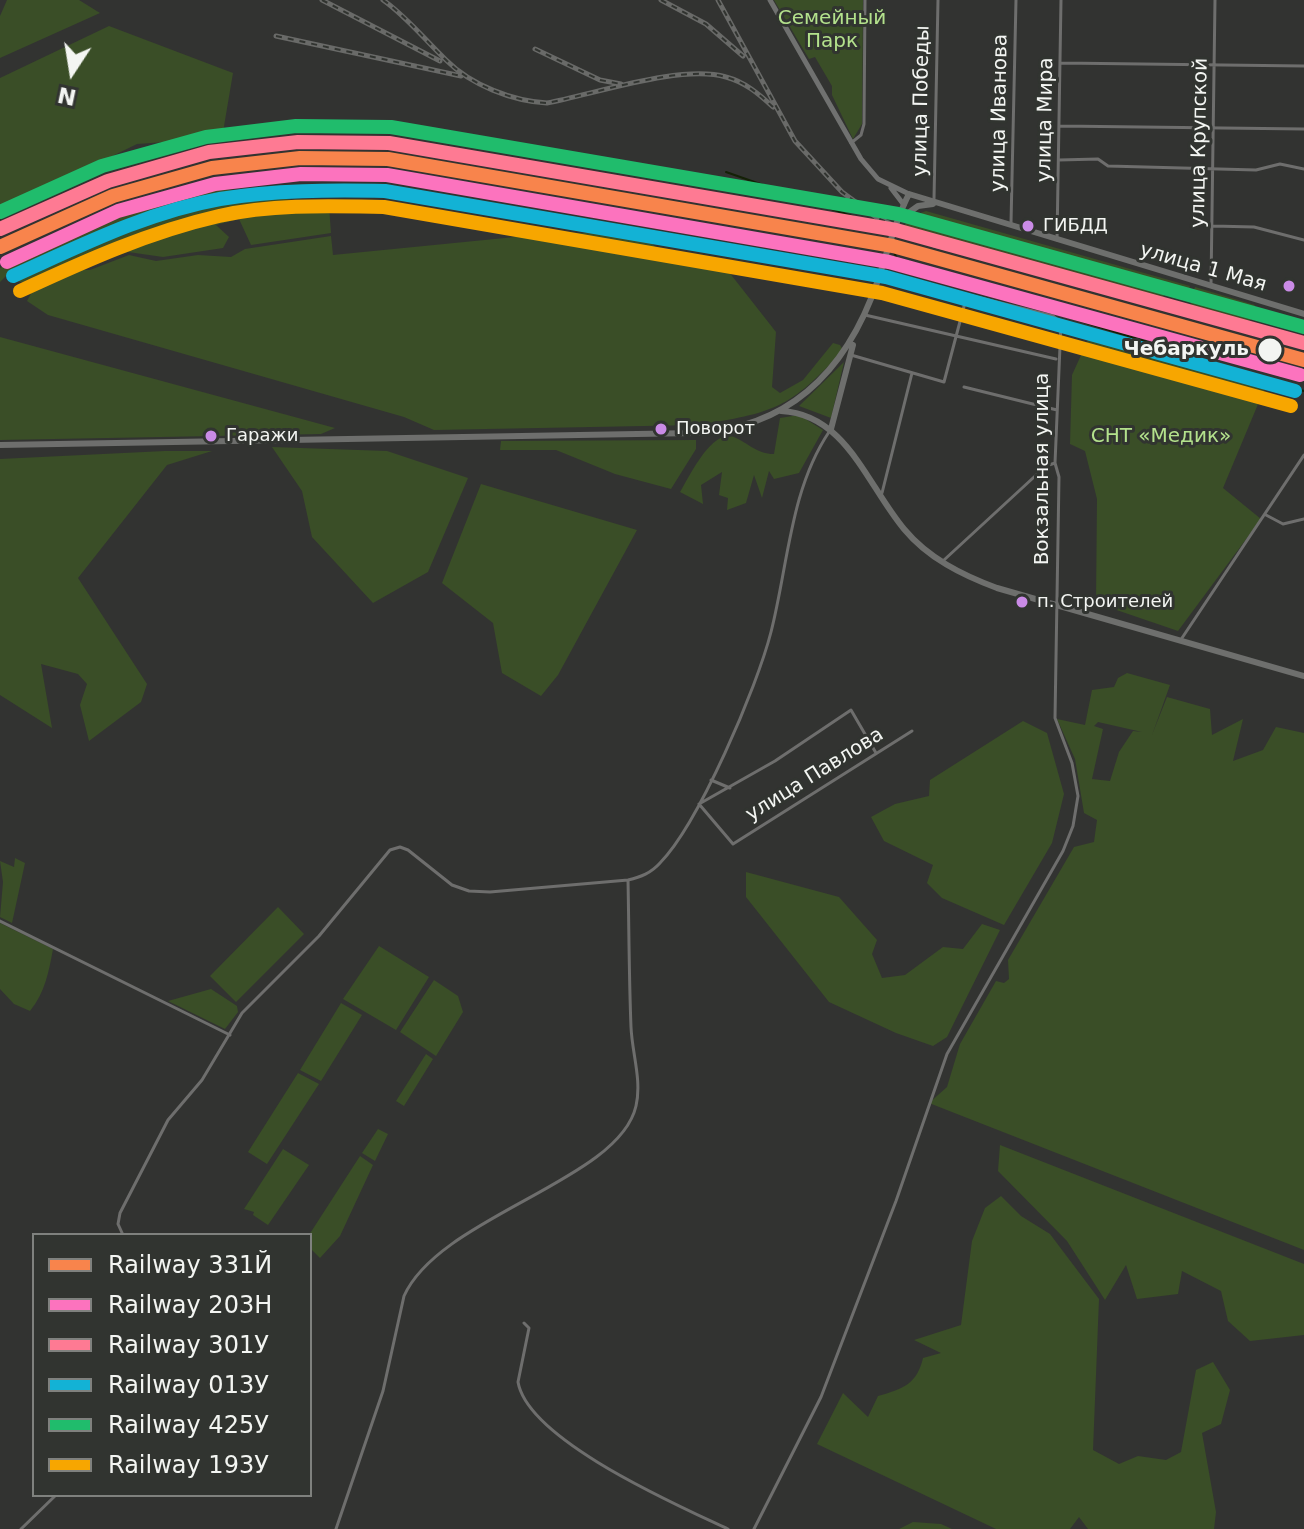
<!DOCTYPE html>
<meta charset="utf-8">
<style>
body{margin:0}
#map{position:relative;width:1304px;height:1529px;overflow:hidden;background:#323331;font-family:"DejaVu Sans",sans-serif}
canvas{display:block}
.legend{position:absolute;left:32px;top:1233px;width:280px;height:264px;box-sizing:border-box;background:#313430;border:2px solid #7f817e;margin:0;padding:10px 14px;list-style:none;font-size:24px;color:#f3f5f2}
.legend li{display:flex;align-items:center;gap:16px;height:40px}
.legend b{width:40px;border:2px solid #7f817e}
.north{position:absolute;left:32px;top:32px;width:80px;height:80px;-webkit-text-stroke:6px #313430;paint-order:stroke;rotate:192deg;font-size:22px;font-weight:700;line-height:32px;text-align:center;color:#f3f5f2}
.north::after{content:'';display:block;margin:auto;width:28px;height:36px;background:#f3f5f2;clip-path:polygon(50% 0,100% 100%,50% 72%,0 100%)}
</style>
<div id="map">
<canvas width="1304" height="1529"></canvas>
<ul class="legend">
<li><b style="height:10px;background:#f8844c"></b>Railway 331Й</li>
<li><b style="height:10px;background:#fc73be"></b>Railway 203Н</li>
<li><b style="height:10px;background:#fe7a93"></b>Railway 301У</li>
<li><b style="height:10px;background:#13b2d5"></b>Railway 013У</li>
<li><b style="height:10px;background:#20bc6c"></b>Railway 425У</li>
<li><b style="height:10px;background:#f7a600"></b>Railway 193У</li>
</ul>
<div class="north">N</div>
</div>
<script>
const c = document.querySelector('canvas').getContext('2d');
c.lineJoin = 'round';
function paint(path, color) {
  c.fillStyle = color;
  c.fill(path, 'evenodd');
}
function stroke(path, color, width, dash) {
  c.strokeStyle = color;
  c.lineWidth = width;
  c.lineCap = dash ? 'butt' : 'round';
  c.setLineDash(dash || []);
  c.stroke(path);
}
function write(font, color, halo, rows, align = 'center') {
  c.font = font + ' "DejaVu Sans",sans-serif';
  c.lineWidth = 6;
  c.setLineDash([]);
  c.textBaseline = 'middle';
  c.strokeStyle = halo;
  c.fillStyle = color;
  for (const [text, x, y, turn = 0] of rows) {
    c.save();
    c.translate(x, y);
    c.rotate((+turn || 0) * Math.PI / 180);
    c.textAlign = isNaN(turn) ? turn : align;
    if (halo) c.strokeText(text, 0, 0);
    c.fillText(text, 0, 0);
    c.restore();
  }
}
const green = new Path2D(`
 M7,0H79L100,13L0,58V16Z
 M774,0H863L862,124L853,139L832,95V86L815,57L809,59Z
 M109,26L233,73L222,138L137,144L0,211V78Z
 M220,188L329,206L331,233L251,245L239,219L216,225L229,237L223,248L163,257L128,252L98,262L79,263L36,284L20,282L9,273L0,282V268L49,241L130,207Z
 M926,211L1190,286L1186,301L1164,295L1160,307L1031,274L1032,268L934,244L902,229L910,217Z
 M619,231C641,233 651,238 663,258L696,265L710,257L725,267L776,332L772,387L780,393L803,380L833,343L840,345L843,350C790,409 773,413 697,425L434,430L404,417L48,315L27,301L35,286L75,270H90L129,255L156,261L198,255L231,257L245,249L331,236L333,255L515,237Z
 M1195,287L1255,305L1251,320L1245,322L1193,307L1190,302Z
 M1092,331L1266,385L1223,488L1261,519L1178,631L1096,603L1097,499L1085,451L1070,444L1072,375Z
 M0,337L335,428L321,434L0,440Z
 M844,362L831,418L799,406Z
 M799,415L823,430L799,473L774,479L769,471L762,498L754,475L746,503L727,510L728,498L719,495L722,472L701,485L703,504L680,492C689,477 712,428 734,437C748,443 757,454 774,454L780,418Z
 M696,440V449L671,489L615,474L556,450H500L501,441Z
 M272,447L387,451L468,478L428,572L373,603L312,537L302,491Z
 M165,451H212L167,465L78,578L147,684L141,702L89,741L80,705L87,684L78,674L41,664L52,728L0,695V459Z
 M481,484L637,530L558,675L541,696L502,673L493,623L442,583Z
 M1127,673L1170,685L1152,735L1167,697L1210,709L1212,735L1243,719L1233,761L1263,750L1276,727L1304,733V1250L929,1103L947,1087L960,1044L996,981L1004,983L1009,979L1008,960L1074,847L1094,842L1097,820L1084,813L1075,759L1057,719L1085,725L1092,690L1114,687L1118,678ZM1098,722L1142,732L1133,731L1119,752L1110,781L1092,779L1103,729L1094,726Z
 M1023,721L1047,733L1064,794L1052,843L1004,925L942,898L927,883L933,865L884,841L871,817L895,804L929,796L930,780Z
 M15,858L25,863L12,923L0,917L3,882L0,861L14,867Z
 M746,872L839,897L877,940L872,954L882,978L905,975L943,947L963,949L982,924L1000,930L947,1037L933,1046L896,1033L829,1002L746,897Z
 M278,907L304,934L236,1002L210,976Z
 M0,923L53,949C49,971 45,993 30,1011L14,1004L0,989Z
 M379,946L429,977L396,1030L343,999Z
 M434,980L458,996L463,1012L436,1056L400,1032Z
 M211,989L237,1006L238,1012L225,1029L168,1001Z
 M341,1003L362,1015L321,1081L300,1070Z
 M426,1054L433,1059L404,1106L396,1101Z
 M298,1073L319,1084L267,1164L248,1152Z
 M378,1129L388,1134L375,1161L362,1153Z
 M1000,1145L1304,1264V1335L1250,1341L1228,1321L1221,1291L1182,1271L1178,1294L1137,1299L1126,1265L1105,1300L1067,1241L998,1171Z
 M283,1149L309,1165L268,1225L253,1215L254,1212L244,1209Z
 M360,1156L373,1165L340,1236L320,1258L310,1248L309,1235Z
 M1001,1196L1021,1216L1050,1234L1099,1299L1093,1450L1119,1464L1138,1456L1166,1460L1181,1452L1196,1370L1213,1362L1230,1390L1221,1424L1202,1433L1216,1512L1214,1529H1088L1079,1517L1070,1529H996L817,1444L843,1393L868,1417L878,1396C903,1389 917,1384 923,1358L941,1353L914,1340L961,1325L972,1241L985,1208Z
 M913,1522L941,1524L952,1529H899Z`);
const stream = new Path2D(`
 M726,172L863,220H875
 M882,217L897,214
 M912,220L1045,259
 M893,250L898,261L924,272L1304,391
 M1049,260L1148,289`);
const street = new Path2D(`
 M1061,63L1304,66
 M1060,126L1304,129
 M851,143L861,135L864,124L865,0
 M1059,160L1098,159L1108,166L1256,170L1280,164L1304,169
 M934,199L938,0
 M1011,223L1016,0
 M1213,226L1254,227L1304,240
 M1057,240L1061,0
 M1211,284L1215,0
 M865,315L1056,359
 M851,355L944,382L967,295
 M964,387L1057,410
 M882,493L912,373
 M1266,515L1283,524L1304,519
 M944,560L1046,466L1055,463
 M1182,638L1304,455
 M711,780L730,788
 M699,804L733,844L912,731
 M699,804L775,761L851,710L876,753
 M0,921L230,1035
 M123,1235L118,1224L120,1213L168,1120L202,1080L242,1013L319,936L390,850L400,847L408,850L452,885L469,891L490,892L628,880C641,877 651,873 660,863C699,823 757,687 771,632C788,566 790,490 829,432
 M524,1323L529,1328L518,1382C528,1440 677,1505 728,1529
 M21,1529L56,1495
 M336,1529L383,1391L404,1296C440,1216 619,1181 636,1106C642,1080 632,1053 631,1027C629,978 629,929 628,880
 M754,1529L821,1397L896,1201L947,1054L1063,851L1073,826L1078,796L1072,763L1055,718L1059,477L1055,463L1061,323L1053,316L892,276L880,281`);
const secondary = new Path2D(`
 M770,0L861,159L878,179L909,194
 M891,188L904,205`);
const primary = new Path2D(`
 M904,216L918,206L933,204
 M781,411C846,414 867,485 904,529C928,558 962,575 997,588L1304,676
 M831,429L853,345
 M0,445L695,433C792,428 848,368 878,280C887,253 896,218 909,194L1304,314`);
const rail = new Path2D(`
 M322,0L440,61
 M383,0C407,17 425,40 446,60C471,85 512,101 547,103C595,94 681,64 726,77C745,82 759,94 773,107
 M661,0L706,24L743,56
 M718,0L795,141L842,192L876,217L934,245L1027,268
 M276,36L461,76
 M535,49L600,80L621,84`);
const rail1 = new Path2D(`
 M0,247L113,196L212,168L300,158L388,159L893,246L1304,360`);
const rail2 = new Path2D(`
 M7,262L118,211L215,184L301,174L387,175L889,262L1300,375`);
const rail3 = new Path2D(`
 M0,229L108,181L209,152L298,142L389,143L896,230L1304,343`);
const rail4 = new Path2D(`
 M13,276C80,246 147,212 220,199C275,190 330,190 385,191L886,277L1295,391`);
const rail5 = new Path2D(`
 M0,212L102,166L206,137L296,126L391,127L898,214L1304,327`);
const rail6 = new Path2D(`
 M20,291C85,261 149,232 219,216C273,204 329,206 384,207L882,293L1291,406`);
const markers = [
 [1028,226,7,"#ca8be6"],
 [1289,286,7,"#ca8be6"],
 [1270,350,13,"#f3f5f2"],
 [661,429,7,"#ca8be6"],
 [211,436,7,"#ca8be6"],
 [1022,602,7,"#ca8be6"]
];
const busNames = [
 ["ГИБДД",1043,226],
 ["Поворот",676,429],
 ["Гаражи",226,436],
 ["п. Строителей",1037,602]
];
const parkNames = [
 ["Семейный",832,19],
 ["Парк",832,42],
 ["СНТ «Медик»",1161,437]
];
const streetNames = [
 ["улица Победы",922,101,-89],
 ["улица Иванова",1000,113,-89],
 ["улица Мира",1046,120,-89],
 ["улица Крупской",1200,143,-89],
 ["улица 1 Мая",1203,268,16],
 ["Вокзальная улица",1043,469,-90],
 ["улица Павлова",815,775,-32]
];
const stopNames = [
 ["Чебаркуль",1249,350]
];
paint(green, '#3a4e27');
stroke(stream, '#142106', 2);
stroke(street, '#6e6e6d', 3);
stroke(secondary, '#707170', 5);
stroke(primary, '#6e6f6d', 6);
stroke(rail, '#696a68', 5);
stroke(rail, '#313430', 2, [6]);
stroke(rail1, '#f8844c', 14);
stroke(rail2, '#fc73be', 14);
stroke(rail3, '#fe7a93', 14);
stroke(rail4, '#13b2d5', 14);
stroke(rail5, '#20bc6c', 14);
stroke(rail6, '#f7a600', 14);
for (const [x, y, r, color] of markers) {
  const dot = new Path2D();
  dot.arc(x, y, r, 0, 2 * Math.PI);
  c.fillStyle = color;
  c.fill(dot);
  stroke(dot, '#313430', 3);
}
write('18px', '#f3f5f2', '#313430', busNames, 'left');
write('20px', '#b3e18c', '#313430', parkNames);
write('20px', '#f3f5f2', '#313430', streetNames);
write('bold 20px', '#f3f5f2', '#313430', stopNames, 'right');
</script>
